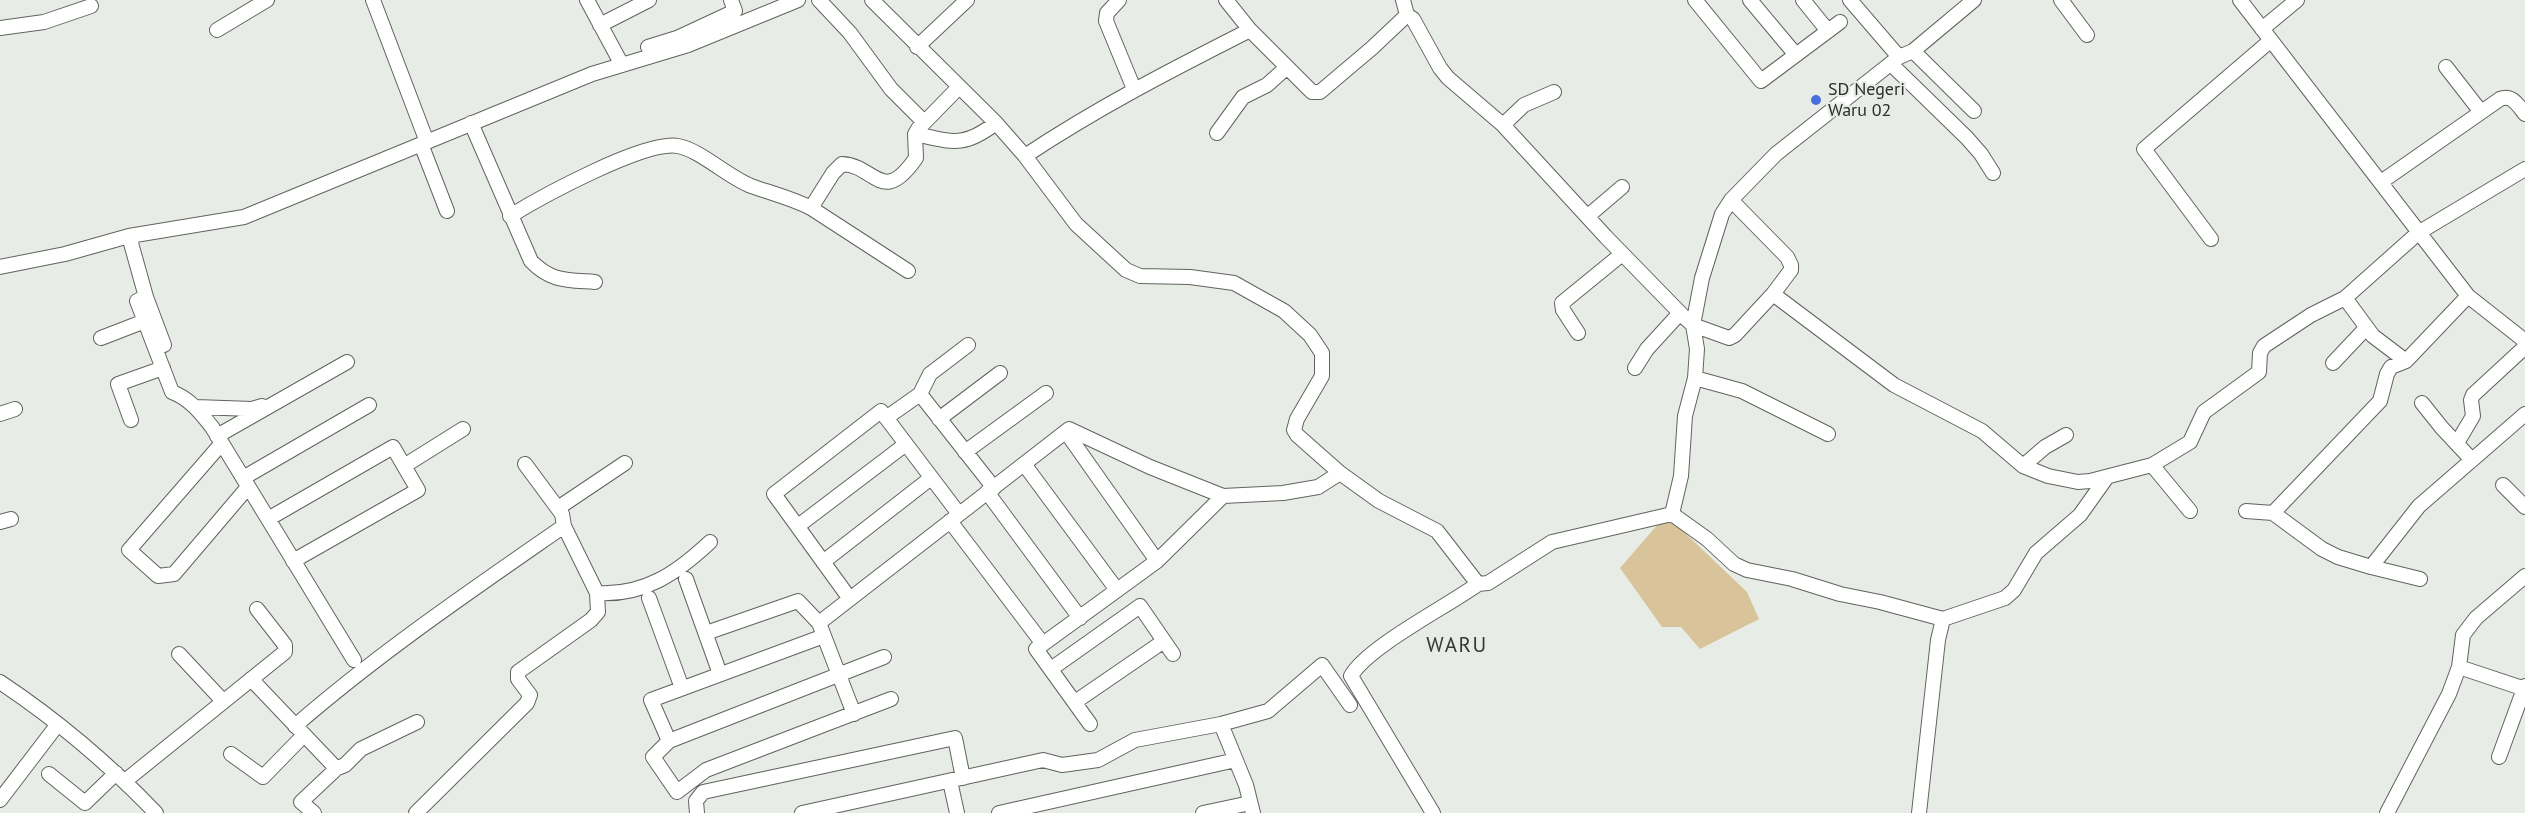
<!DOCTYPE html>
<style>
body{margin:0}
canvas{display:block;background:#e8ece6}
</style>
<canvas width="2525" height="813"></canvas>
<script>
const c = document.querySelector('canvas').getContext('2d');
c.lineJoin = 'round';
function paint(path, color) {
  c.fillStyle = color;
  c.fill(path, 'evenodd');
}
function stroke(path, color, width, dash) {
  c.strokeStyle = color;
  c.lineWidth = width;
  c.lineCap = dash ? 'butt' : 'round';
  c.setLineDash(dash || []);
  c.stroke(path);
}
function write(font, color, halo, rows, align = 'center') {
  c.font = font + ' "PT Sans",sans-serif';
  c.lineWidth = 4.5;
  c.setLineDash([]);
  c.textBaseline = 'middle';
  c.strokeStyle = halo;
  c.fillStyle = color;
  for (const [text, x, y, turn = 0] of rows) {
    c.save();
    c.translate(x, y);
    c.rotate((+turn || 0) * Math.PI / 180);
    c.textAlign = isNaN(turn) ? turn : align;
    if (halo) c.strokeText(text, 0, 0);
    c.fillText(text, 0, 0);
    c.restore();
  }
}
const green = new Path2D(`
 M1666,515L1747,592L1759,619L1700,649L1681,627H1662L1620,568Z`);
const minor = new Path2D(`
 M373,0L427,142
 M587,0L622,65
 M819,0L850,33L891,89L924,122
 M872,0L996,123L1025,156L1076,224L1126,270L1140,276L1190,277L1234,283L1284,311L1310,335L1322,353V376L1297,419L1294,430L1297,435L1340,473L1379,501L1437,531L1478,584
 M1119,0L1107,13L1106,21L1134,89
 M1226,0L1250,30
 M1403,0L1407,15L1413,19L1440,68L1448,78L1503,125L1606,237L1685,318L1693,325L1729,338L1735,335L1773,294L1791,270V265L1787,257L1731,200
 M1695,0L1761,81L1840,22
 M1750,0L1796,55
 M1803,0L1828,31
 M1850,0L1899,57
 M2061,0L2087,35
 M2240,0L2468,296L2525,341
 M600,25L649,0
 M0,28L44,22L91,6
 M2262,29L2297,0
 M217,30L267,0
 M648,47L677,38L735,11L731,0
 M917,47L967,0
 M1913,51L1974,111
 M1891,64L1967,138L1981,154L1993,173
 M2446,67L2481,112
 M471,123L531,261C551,282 568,280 595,282
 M1503,125L1524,105L1554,92
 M1217,133L1243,97L1267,85L1286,68
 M915,134C953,142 963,148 996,123
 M421,144L447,211
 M1025,156C1097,108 1173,69 1250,30L1312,92H1320L1372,48L1407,15
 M2381,182L2500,99C2512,94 2518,105 2525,114
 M510,216C541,197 645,140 678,146C700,150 728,177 751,186C771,193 791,198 811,208
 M1588,216L1622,187
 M129,236L146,297L137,301L172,392C190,399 200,412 212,427L354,660
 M2211,239L2144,149L2270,41
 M0,267L65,254L129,236L244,217L592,74L688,45L798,0
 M908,271L811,208L833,173L842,164C875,165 882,207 916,158L915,134L918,129L959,87
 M1773,294L1894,385L1982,431L2023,466L2048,476L2078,482L2090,481L2152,465L2190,442L2204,412L2259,372L2260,353L2264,346L2311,315L2345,298L2418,233L2525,169
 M146,297L164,345
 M2345,298L2373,336L2406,361
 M1578,333L1563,310L1562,303L1622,254
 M101,338L145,321
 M2333,363L2366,328
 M1635,368L1647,349L1680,313
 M1695,378L1742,391L1828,434
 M920,394L994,488
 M2422,403L2442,428L2472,460
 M196,407L252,409L262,406
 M0,414L15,409
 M886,418L920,394L930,374L968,345
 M939,419L1000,373
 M131,420L118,384L163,368
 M1066,432L1157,561
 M217,436L347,362
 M222,443L129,550L158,576L174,574L248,487
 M2457,443L2473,416L2471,400L2473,395L2525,347
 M965,452L1046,393
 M1024,464L1117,590
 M2152,465L2190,511
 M404,466L463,429
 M2023,466L2045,447L2066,435
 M243,478L369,405
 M2503,485L2525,507
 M987,492L1080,618
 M558,508L625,463
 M2246,511L2273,513L2322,549L2338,557L2371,567
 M2273,513L2380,401L2387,374L2391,367L2406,361L2468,296
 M1672,514L1681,476L1685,416L1695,378L1697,349L1693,325L1702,278L1722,214L1731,200L1776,154L1899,57L1913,51L1974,0
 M268,519L393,447L418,490L293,561
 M950,521L1043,644L1157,561L1223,496
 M0,522L11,519
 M798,526L906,444
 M823,562L931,478
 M686,579L720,674
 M2420,579L2371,567L2419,506L2525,414
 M597,593C644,596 677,573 710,542
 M649,598L682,688
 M850,599L774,494L881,411L959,514
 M706,633L798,601L819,623
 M1043,644L1036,649L1090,724
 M179,654L223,701
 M884,657L669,741L653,757L677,792L706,770L891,699
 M2459,667L2525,689
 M1051,669L1140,606L1173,654
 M251,679L334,766V771L301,802L314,813
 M0,682C57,720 109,764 156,813
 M1075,702L1164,641
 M854,714L819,623L1069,429L1150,467L1223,496L1283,493L1318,487L1340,473
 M1221,724L1246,785L1253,813
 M295,726C379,653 472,590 564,526
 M669,741L651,700L824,636
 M231,754L263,777L303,736
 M2499,757L2525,686
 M335,769L345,765L361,749L417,722
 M49,774L85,803L116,773
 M125,781L285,652V645L257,609
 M950,781L957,813
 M0,800L58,724
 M416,813L527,703L530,695L518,679V672L591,620L598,612L597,593L564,526L562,514L525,464
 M697,813L696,801L703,792L955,738L963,778
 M802,813L1043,760L1062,765L1098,760L1135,740L1221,724L1268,711L1322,665L1350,705
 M999,813L1236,760
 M1203,813L1250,803
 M1433,813L1351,676C1367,647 1448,606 1478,584L1488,583L1552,542L1672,514L1707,539L1734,564L1747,570L1792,579L1840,594L1880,602L1943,619
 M1919,813L1938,640L1943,619L2005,598L2014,590L2036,553L2080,515L2107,477
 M2387,813L2449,694L2459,667L2463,635L2476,618L2525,576`);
const markers = [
 [1816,100,6,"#486ee0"]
];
const poiNames = [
 ["SD Negeri",1828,90],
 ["Waru 02",1828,111]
];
const quarterNames = [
 ["WARU",1457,646]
];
paint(green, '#d8c39a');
stroke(minor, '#60635e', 16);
stroke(minor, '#fff', 14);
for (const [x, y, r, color] of markers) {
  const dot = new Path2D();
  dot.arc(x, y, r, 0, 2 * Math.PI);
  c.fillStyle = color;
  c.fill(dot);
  stroke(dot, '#e8ece6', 2);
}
write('18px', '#2c2e2b', '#e8ece6', poiNames, 'left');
c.letterSpacing = '1.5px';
write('21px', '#353833', '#e8ece6', quarterNames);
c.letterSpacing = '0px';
</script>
